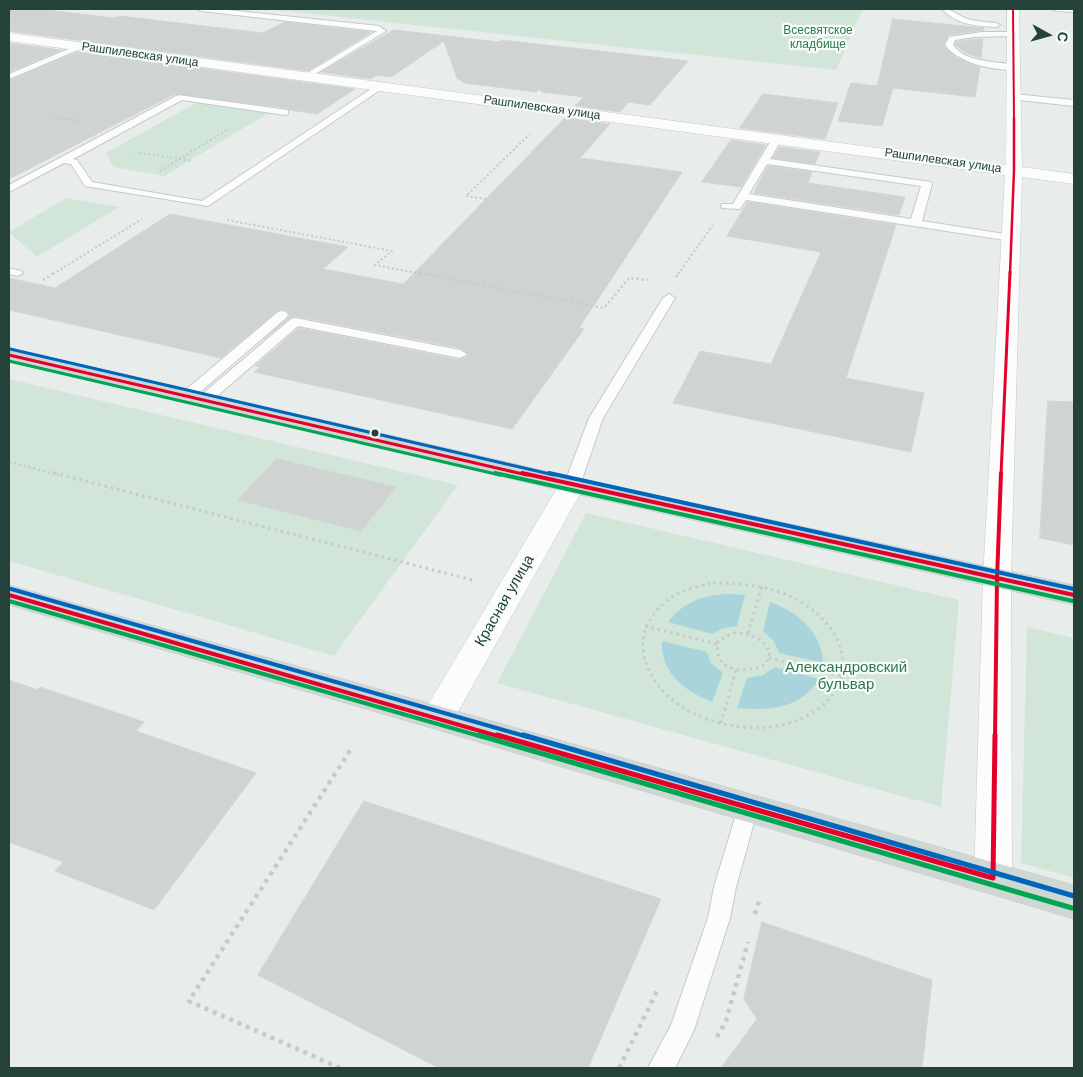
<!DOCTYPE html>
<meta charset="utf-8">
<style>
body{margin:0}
#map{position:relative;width:1083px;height:1077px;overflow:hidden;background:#e8edeb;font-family:"DM Sans",sans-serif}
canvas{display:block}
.frame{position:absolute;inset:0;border:10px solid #24423a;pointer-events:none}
.north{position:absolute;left:1023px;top:10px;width:50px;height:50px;-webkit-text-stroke:4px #f7fbf9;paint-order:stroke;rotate:97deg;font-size:14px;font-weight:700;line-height:20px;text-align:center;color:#24423a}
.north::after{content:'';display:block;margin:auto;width:18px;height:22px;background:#24423a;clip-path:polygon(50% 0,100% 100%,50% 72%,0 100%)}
</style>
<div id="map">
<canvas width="1083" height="1077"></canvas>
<div class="frame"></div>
<div class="north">С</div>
</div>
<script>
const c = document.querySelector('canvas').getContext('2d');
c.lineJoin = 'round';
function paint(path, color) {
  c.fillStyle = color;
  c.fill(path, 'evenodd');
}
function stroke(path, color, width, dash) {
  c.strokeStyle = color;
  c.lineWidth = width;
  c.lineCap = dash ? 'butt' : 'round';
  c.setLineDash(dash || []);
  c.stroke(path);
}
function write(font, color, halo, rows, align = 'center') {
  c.font = font + ' "DM Sans",sans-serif';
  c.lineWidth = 4.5;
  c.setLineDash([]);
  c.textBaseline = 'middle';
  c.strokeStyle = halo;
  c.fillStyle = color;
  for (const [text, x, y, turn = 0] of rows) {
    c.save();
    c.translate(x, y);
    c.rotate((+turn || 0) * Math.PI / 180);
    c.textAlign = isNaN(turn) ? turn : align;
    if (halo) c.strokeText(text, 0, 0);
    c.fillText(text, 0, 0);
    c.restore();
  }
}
const green = new Path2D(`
 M266,9H863L836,70Z
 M198,102L269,113L164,176L113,167L106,153Z
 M66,198L119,207L37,257L9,232Z
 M9,379L458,485L334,656L9,561Z
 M586,513L959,600L941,807L497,683Z
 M1027,627L1074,638V878L1021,863Z`);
const water = new Path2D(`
 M734,594L745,595L737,626L724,628L712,634L668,622C685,600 707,594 734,594Z
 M770,602C798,612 822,632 823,663L779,653L773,640L763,631Z
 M662,641L707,652L711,663L723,673L712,702C685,691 660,673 662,641Z
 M775,667L819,679C801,709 769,711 737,708L747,678L763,675Z`);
const building = new Path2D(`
 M9,9H38L114,18L120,16L263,33L284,22L371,32L308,71L9,31Z
 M893,19L984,28V30L949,35L943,45L957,58L980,67L975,97L893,88L882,126L838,121L851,83L877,86Z
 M394,30L499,42L502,40L688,61L650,105L628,102L620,112L575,106L584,97L542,92L539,89L536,92L465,83L457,78L444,41L391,77L377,75L371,79L321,72Z
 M974,39H983L981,58L966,53L955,45L956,42Z
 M9,43L61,50L9,72Z
 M78,52L355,89L317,114L290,110L288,108L175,94L9,179V81Z
 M763,94L838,103L825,139L740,128Z
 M565,118L610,124L580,158L682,172L579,328L584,329L512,429L254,372L260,367L255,366L299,328L460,360L469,355L460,348L295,316L290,318L264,339L290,316L288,311L282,309L277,311L221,358L9,310V278L55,288L170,214L348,247L323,269L403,284Z
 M731,140L766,145L741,187L702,182Z
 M780,147L820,152L815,164L773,158Z
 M768,166L812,172L808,183L905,197L899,215L754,193Z
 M748,202L896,225L846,378L924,393L911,452L673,403L700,351L771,364L821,252L727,236Z
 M1048,401L1074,402V545L1040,538Z
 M277,459L396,487L361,531L238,500Z
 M9,680L38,690L40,687L144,722L136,731L256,773L154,910L55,871L63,862L9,842Z
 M364,801L661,899L588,1068H439L258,975Z
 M762,922L932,980L922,1068H721L757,1019L744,999Z`);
const pathFar4 = new Path2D(`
 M47,116L69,119`);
const pathFar3 = new Path2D(`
 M60,118L81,121
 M135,152L193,161
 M160,171L227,130
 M486,199L466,196L530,134
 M227,220L392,251L375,265L421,274
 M53,274L142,219
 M678,274L713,225`);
const pathFar2 = new Path2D(`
 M414,272L604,308L629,278L650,280
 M676,277L679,272
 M43,280L55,272
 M9,462L59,475`);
const pathFar1 = new Path2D(`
 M54,473L476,581
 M713,583C741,583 769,586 794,598C852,628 865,692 798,720C751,740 670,720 649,670C643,658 641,643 645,630C651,615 662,602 677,594C688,588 701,586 713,583Z
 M645,626L717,644
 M733,633C750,633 762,637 770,652L766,664C745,675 712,672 718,641Z
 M748,633L762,586
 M769,658L842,676
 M721,723L736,670`);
const path = new Path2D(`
 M755,914L760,898
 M717,1037L726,1021L748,942
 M340,1068L189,1001L351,749
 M619,1068L657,991`);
const lane = new Path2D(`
 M197,9H218L379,26L386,31L307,79H304V75L377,31L201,11Z
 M942,9C952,8 958,16 968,19C977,22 987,22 996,23L1000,25L996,27C977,26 956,25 942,9Z
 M1052,9H1074V12L1056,11Z
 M982,32H1013L1017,34L1013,36L974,37L955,40L953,45C966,63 995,61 1015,65V69C995,72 957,62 945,45L949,37Z
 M78,45L85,47L9,79V74Z
 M380,83L384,86L383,88L208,206L85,186L71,164L64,163L9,192V185L178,95L288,110V114L285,115L182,100L73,159L77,160L92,182L202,201Z
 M1013,94L1074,100V106L1010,99L1009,97Z
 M777,136L782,139L770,159L931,182L932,184L922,221L1011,235L1017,238L1011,241L746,200L740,209L722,208L721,206L722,204H733L772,139ZM767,164L921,186L911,219L749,194Z
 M9,268L21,271L23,273L17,276L9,274Z
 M669,294L675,298L603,418L580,485L577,488H567L564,485L589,418L663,298Z
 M282,311L286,312L288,315L286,318L192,399H182L180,396L182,393L278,312Z
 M295,318L460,350L467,354L460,358L298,326L209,403H199L197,400L199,397L291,319Z
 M748,799L755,802L758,808L736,887L730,918L694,1030L675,1068H648L671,1025L708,918L714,887L738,808L741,802Z`);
const secondary = new Path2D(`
 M1007,9H1019L1022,167L1074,174V184L1022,177L1011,579L1012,878L1006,890L993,894L980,890L974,878L983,579L1005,175L9,41V33L1006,165Z
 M572,477L581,479L585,485L450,726L438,730L426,726L422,717L426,708L559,485L563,479Z`);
const primary = new Path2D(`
 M9,348L572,477L1074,585V605L572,493L9,362Z
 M9,585L1074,885V919L438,730L9,605Z`);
const bus1Far4 = new Path2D(`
 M1013,9L1014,119`);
const bus1Far3 = new Path2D(`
 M1010,274L1014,170V118`);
const bus1Far2 = new Path2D(`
 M9,355L527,475
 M1001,475L1010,272`);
const bus1Far1 = new Path2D(`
 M522,473L1074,595
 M9,595L501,737
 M995,737L997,579L1001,473`);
const bus1 = new Path2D(`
 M497,735L993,878L995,735`);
const bus2Far2 = new Path2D(`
 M9,361L500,475`);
const bus2Far1 = new Path2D(`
 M495,473L1073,601
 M9,601L483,737`);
const bus2 = new Path2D(`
 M478,735L1072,908`);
const bus3Far2 = new Path2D(`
 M10,349L554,475`);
const bus3Far1 = new Path2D(`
 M549,473L1074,589
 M11,589L528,737`);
const bus3 = new Path2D(`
 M523,735L1074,896`);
const markers = [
 [375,433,4.5,"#24423a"]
];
const farParknames = [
 ["Всесвятское",818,31],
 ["кладбище",818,45]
];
const farStreetnames = [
 ["Рашпилевская улица",140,55,8],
 ["Рашпилевская улица",542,108,8],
 ["Рашпилевская улица",943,161,8]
];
const streetNames = [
 ["Красная улица",505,601,-60]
];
const parkNames = [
 ["Александровский",846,668],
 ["бульвар",846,685]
];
paint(green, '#d1e6d8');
paint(water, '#a9d4db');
paint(building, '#cfd4d2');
stroke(building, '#d1d6d4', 1);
stroke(lane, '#c5cac8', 2);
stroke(secondary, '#c3cbc8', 1);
stroke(primary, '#c3ccc9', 1);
stroke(pathFar4, '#c3ccca', 1, [1, 2]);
stroke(pathFar3, '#c3ccca', 2, [2, 2.5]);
stroke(pathFar2, '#c3ccca', 2.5, [2, 3]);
stroke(pathFar1, '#c3ccca', 3, [2.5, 4]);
stroke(path, '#c3ccca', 4.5, [4, 5]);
paint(lane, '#fcfcfc');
paint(secondary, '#fcfcfc');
paint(primary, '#cfd7d5');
stroke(bus1Far4, '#e4002b', 2);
stroke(bus1Far3, '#e4002b', 2.5);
stroke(bus1Far2, '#e4002b', 3);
stroke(bus1Far1, '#e4002b', 4);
stroke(bus1, '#e4002b', 5);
stroke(bus2Far2, '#00a651', 3);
stroke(bus2Far1, '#00a651', 4);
stroke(bus2, '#00a651', 5);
stroke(bus3Far2, '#0065bd', 3);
stroke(bus3Far1, '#0065bd', 4);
stroke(bus3, '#0065bd', 5);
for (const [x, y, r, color] of markers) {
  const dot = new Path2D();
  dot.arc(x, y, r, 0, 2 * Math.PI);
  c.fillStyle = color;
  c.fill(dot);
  stroke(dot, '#f7fbf9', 2);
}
write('12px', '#2d7a4b', '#f7fbf9', farParknames);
write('12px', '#24423a', '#f7fbf9', farStreetnames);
write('15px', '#24423a', '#f7fbf9', streetNames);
write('15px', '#2d7a4b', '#f7fbf9', parkNames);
</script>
